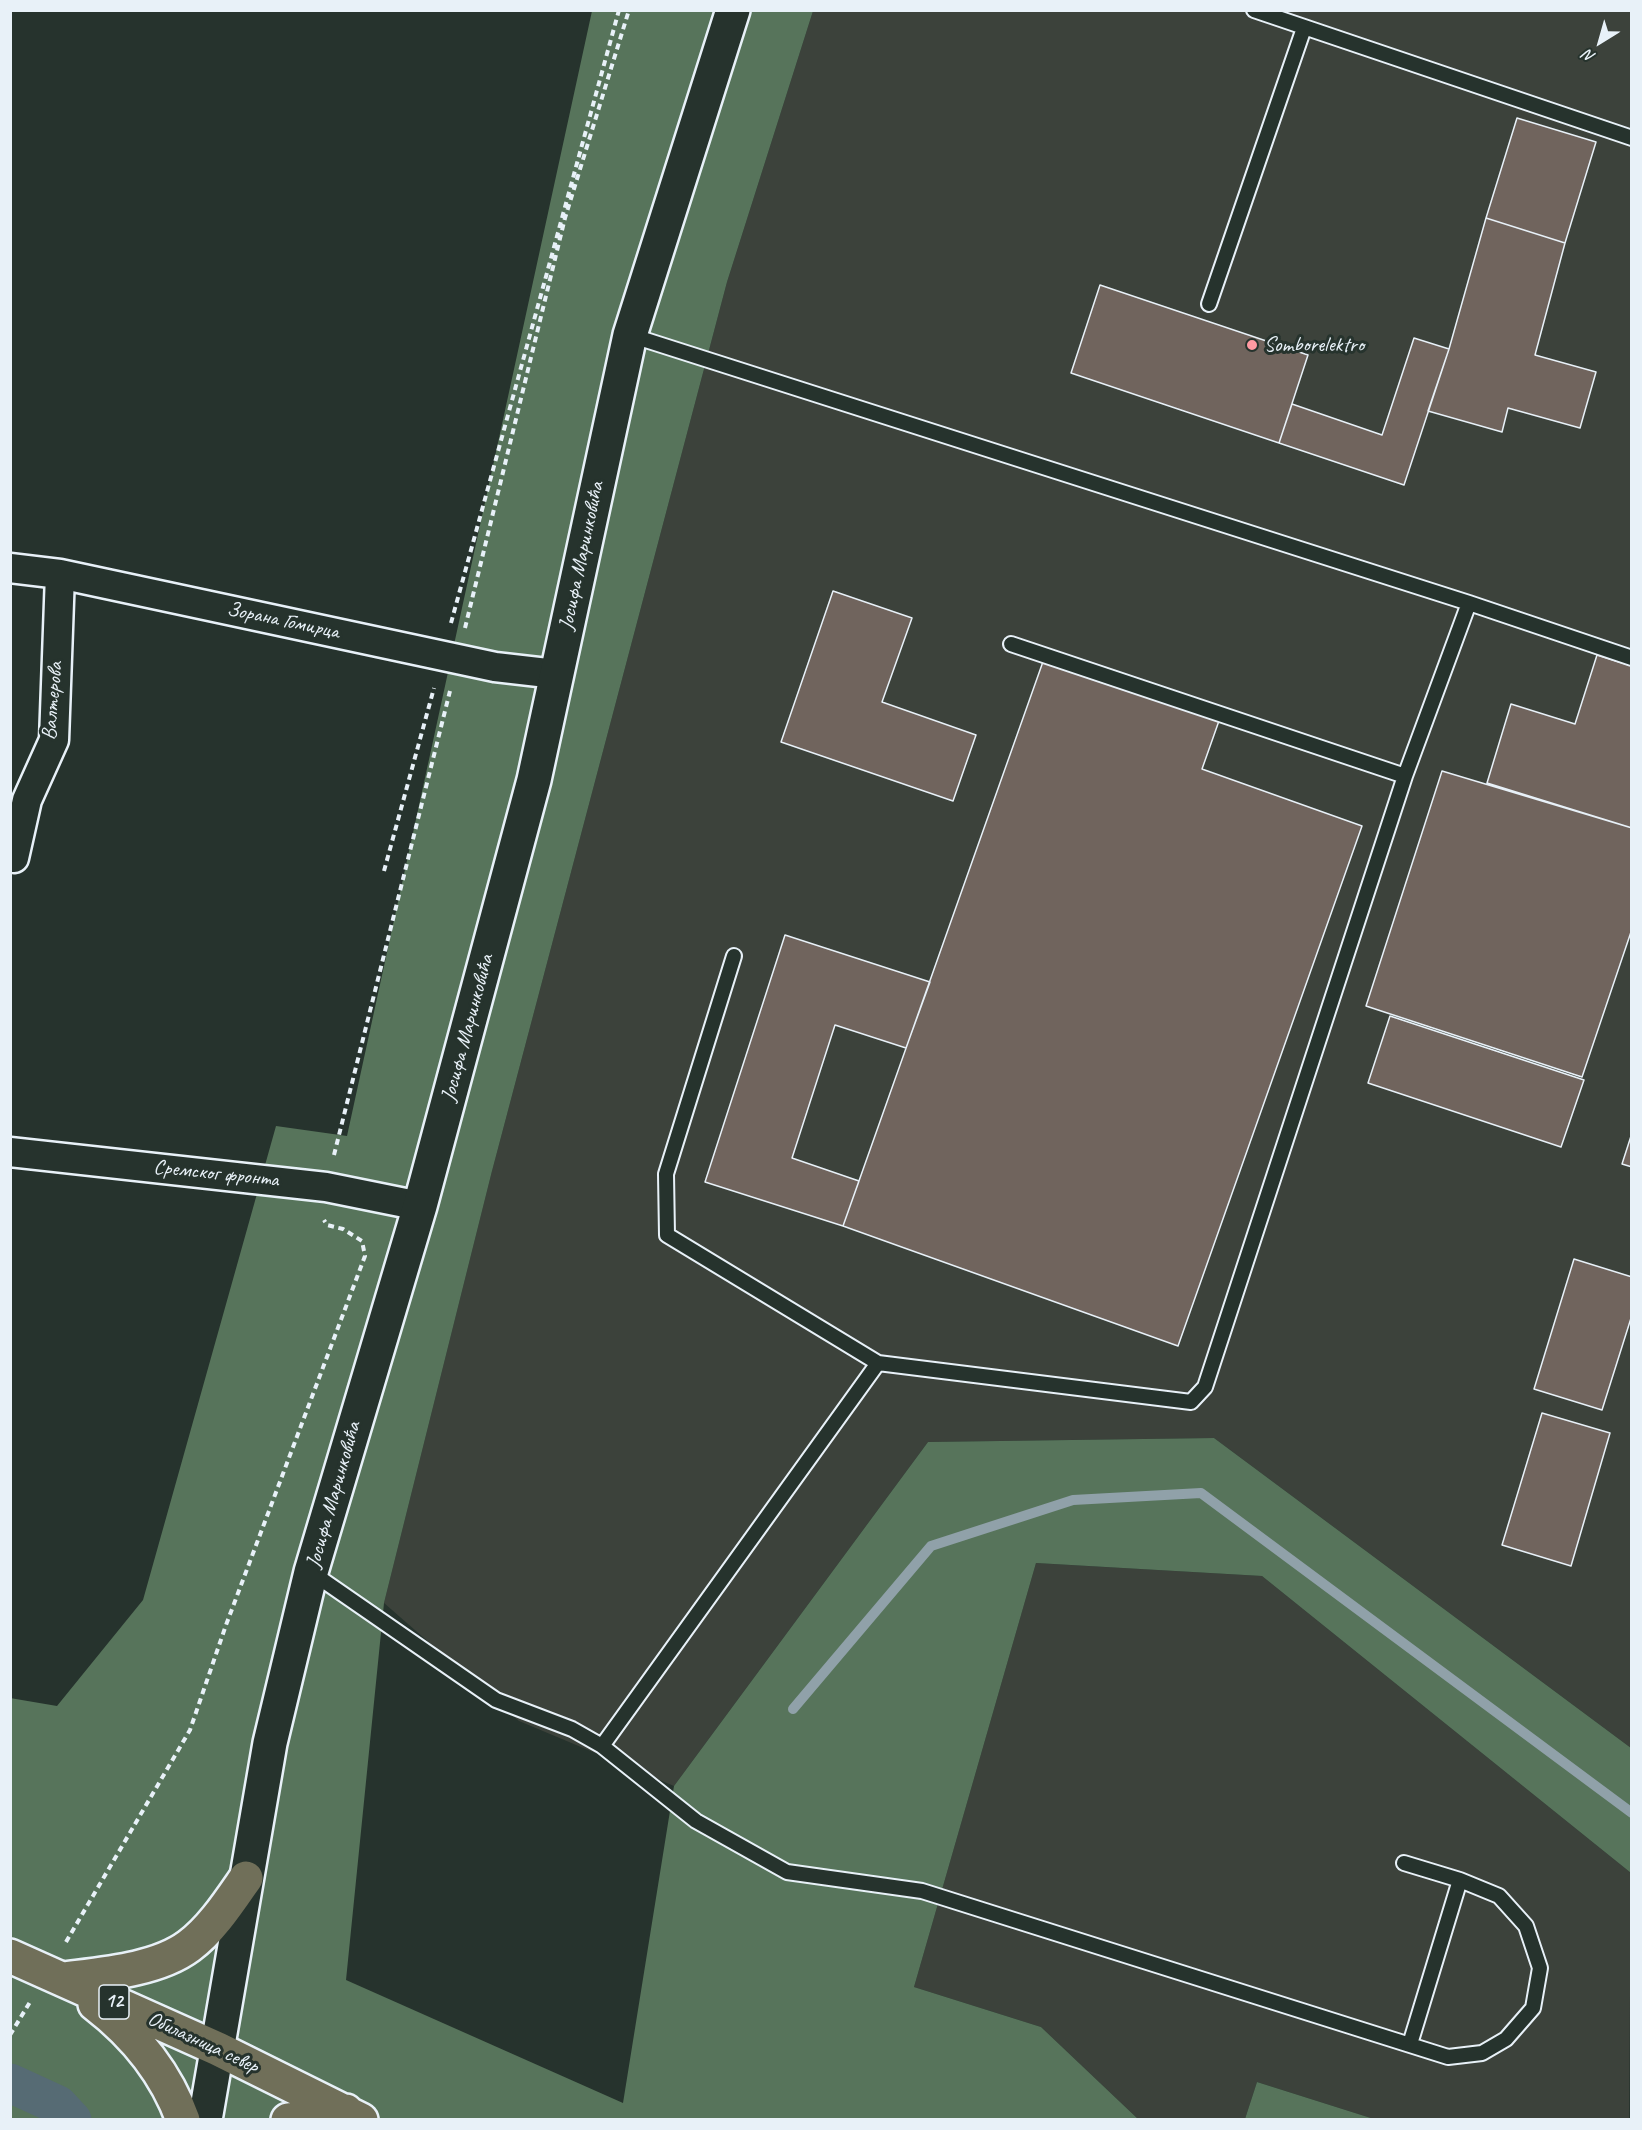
<!DOCTYPE html>
<meta charset="utf-8">
<style>
body{margin:0}
#map{position:relative;width:1642px;height:2130px;overflow:hidden;background:#26332d;font-family:Caveat,sans-serif}
canvas{display:block}
.frame{position:absolute;inset:0;border:12px solid #e8f1f8;pointer-events:none}
.north{position:absolute;left:1570px;top:12px;width:60px;height:60px;-webkit-text-stroke:4px #26332d;paint-order:stroke;rotate:217deg;font-size:16px;font-weight:700;line-height:24px;text-align:center;color:#e8f1f8}
.north::after{content:'';display:block;margin:auto;width:21px;height:27px;background:#e8f1f8;clip-path:polygon(50% 0,100% 100%,50% 72%,0 100%)}
</style>
<div id="map">
<canvas width="1642" height="2130"></canvas>
<div class="frame"></div>
<div class="north">N</div>
</div>
<script>
const c = document.querySelector('canvas').getContext('2d');
c.lineJoin = 'round';
function paint(path, color) {
  c.fillStyle = color;
  c.fill(path, 'evenodd');
}
function stroke(path, color, width, dash) {
  c.strokeStyle = color;
  c.lineWidth = width;
  c.lineCap = dash ? 'butt' : 'round';
  c.setLineDash(dash || []);
  c.stroke(path);
}
function write(font, color, halo, rows, align = 'center') {
  c.font = font + ' Caveat,sans-serif';
  c.lineWidth = 6;
  c.setLineDash([]);
  c.textBaseline = 'middle';
  c.strokeStyle = halo;
  c.fillStyle = color;
  for (const [text, x, y, turn = 0] of rows) {
    c.save();
    c.translate(x, y);
    c.rotate((+turn || 0) * Math.PI / 180);
    c.textAlign = isNaN(turn) ? turn : align;
    if (halo) c.strokeText(text, 0, 0);
    c.fillText(text, 0, 0);
    c.restore();
  }
}
const built = new Path2D(`
 M813,11H1631V1748L1214,1438L928,1442L674,1786L519,1721L384,1603L492,1171L727,282Z
 M1036,1563L1262,1576L1631,1873L1629,2120L1374,2119L1257,2082L1245,2119H1138L1041,2027L914,1987Z`);
const green = new Path2D(`
 M592,11H813L727,282L492,1171L384,1603L346,1980L623,2103L674,1786L928,1442L1214,1438L1631,1748V1873L1262,1576L1036,1563L914,1987L1041,2027L1138,2119H11L10,1698L57,1706L143,1600L276,1126L347,1136Z
 M1257,2082L1374,2119H1245Z`);
const stream = new Path2D(`
 M793,1709L931,1546L1073,1500L1201,1493L1632,1813`);
const canal = new Path2D(`
 M10,2083L58,2105L72,2120`);
const building = new Path2D(`
 M1517,118L1596,142L1565,243L1486,218Z
 M1486,218L1565,243L1535,355L1596,372L1580,428L1508,408L1502,432L1428,411L1449,349Z
 M1100,285L1308,355L1279,443L1071,373Z
 M1414,338L1449,349L1404,485L1279,443L1292,404L1382,435Z
 M833,591L912,618L882,702L976,735L953,801L781,742Z
 M1597,655L1632,666V828L1487,783L1511,704L1575,724Z
 M1045,656L1220,718L1202,769L1362,826L1178,1346L843,1226Z
 M1442,771L1632,828V929L1582,1077L1366,1006Z
 M785,935L930,982L906,1048L835,1025L792,1158L859,1181L843,1226L705,1182Z
 M1390,1016L1584,1080L1561,1147L1368,1083Z
 M1632,1133V1167L1622,1164Z
 M1574,1259L1632,1277V1315L1602,1410L1534,1389Z
 M1542,1413L1610,1433L1571,1566L1502,1545Z`);
const path = new Path2D(`
 M451,623L619,10
 M465,628L565,218L629,10
 M384,871L434,688
 M334,1155L450,691
 M66,1942L190,1730L226,1625L365,1256L362,1241L343,1229L327,1225L324,1220
 M10,2035L30,2002`);
const lane = new Path2D(`
 M1254,10L1632,138
 M1209,304L1304,28
 M630,335L1469,603L1632,658
 M1011,644L1405,776
 M734,956L666,1174L667,1235L878,1363L1191,1402L1205,1387L1405,776L1469,603
 M311,1572L496,1700L572,1729L602,1746L878,1363
 M602,1746L696,1821L787,1872L922,1891L1448,2057L1482,2053L1506,2039L1533,2008L1540,1968L1526,1926L1499,1896L1460,1880L1404,1863
 M1410,2044L1460,1880`);
const street = new Path2D(`
 M10,568L60,574L495,667L556,674
 M14,858L27,800L54,740L60,574
 M10,1152L326,1187L420,1206`);
const secondary = new Path2D(`
 M205,2120L270,1743L311,1572L420,1206L534,780L630,335L733,10`);
const primary = new Path2D(`
 M10,1956L218,2049L361,2120
 M63,1979C102,1974 157,1970 189,1946C212,1929 230,1901 246,1878
 M95,2004C134,2034 166,2073 183,2120
 M288,2120L346,2111`);
const markers = [
 [1252,345,6,"#ff9aa2"]
];
const shields = [
 [114,2002,30]
];
const shieldNames = [
 ["12",114,2002]
];
const poiNames = [
 ["Somborelektro",1264,345]
];
const streetNames = [
 ["Јосифа Маринковића",582,556,-78],
 ["Зорана Гомирца",283,621,12],
 ["Валтерова",53,701,-85],
 ["Јосифа Маринковића",468,1028,-75],
 ["Сремског фронта",216,1174,6],
 ["Јосифа Маринковића",334,1495,-74],
 ["Обилазница север",203,2043,25]
];
paint(built, '#3c423b');
paint(green, '#57745b');
stroke(stream, '#90a1a9', 10);
stroke(canal, '#566b74', 39);
paint(building, '#70645d');
stroke(building, '#e8f1f8', 1.5);
stroke(lane, '#e8f1f8', 18);
stroke(street, '#e8f1f8', 33);
stroke(secondary, '#e8f1f8', 38);
stroke(primary, '#e8f1f8', 38);
stroke(path, '#e8f1f8', 4, [6, 4.5]);
stroke(lane, '#26332d', 14);
stroke(street, '#26332d', 28);
stroke(secondary, '#26332d', 33);
stroke(primary, '#706f59', 33);
for (const [x, y, r, color] of markers) {
  const dot = new Path2D();
  dot.arc(x, y, r, 0, 2 * Math.PI);
  c.fillStyle = color;
  c.fill(dot);
  stroke(dot, '#26332d', 2);
}
for (const [x, y, w] of shields) {
  const box = new Path2D();
  box.roundRect(x - w / 2, y - 17, w, 34, 4.5);
  c.fillStyle = '#26332d';
  c.fill(box);
  stroke(box, '#e8f1f8', 1.5);
}
write('bold 20px', '#e8f1f8', null, shieldNames);
write('21px', '#e8f1f8', '#26332d', poiNames, 'left');
write('21px', '#e8f1f8', '#26332d', streetNames);
</script>
